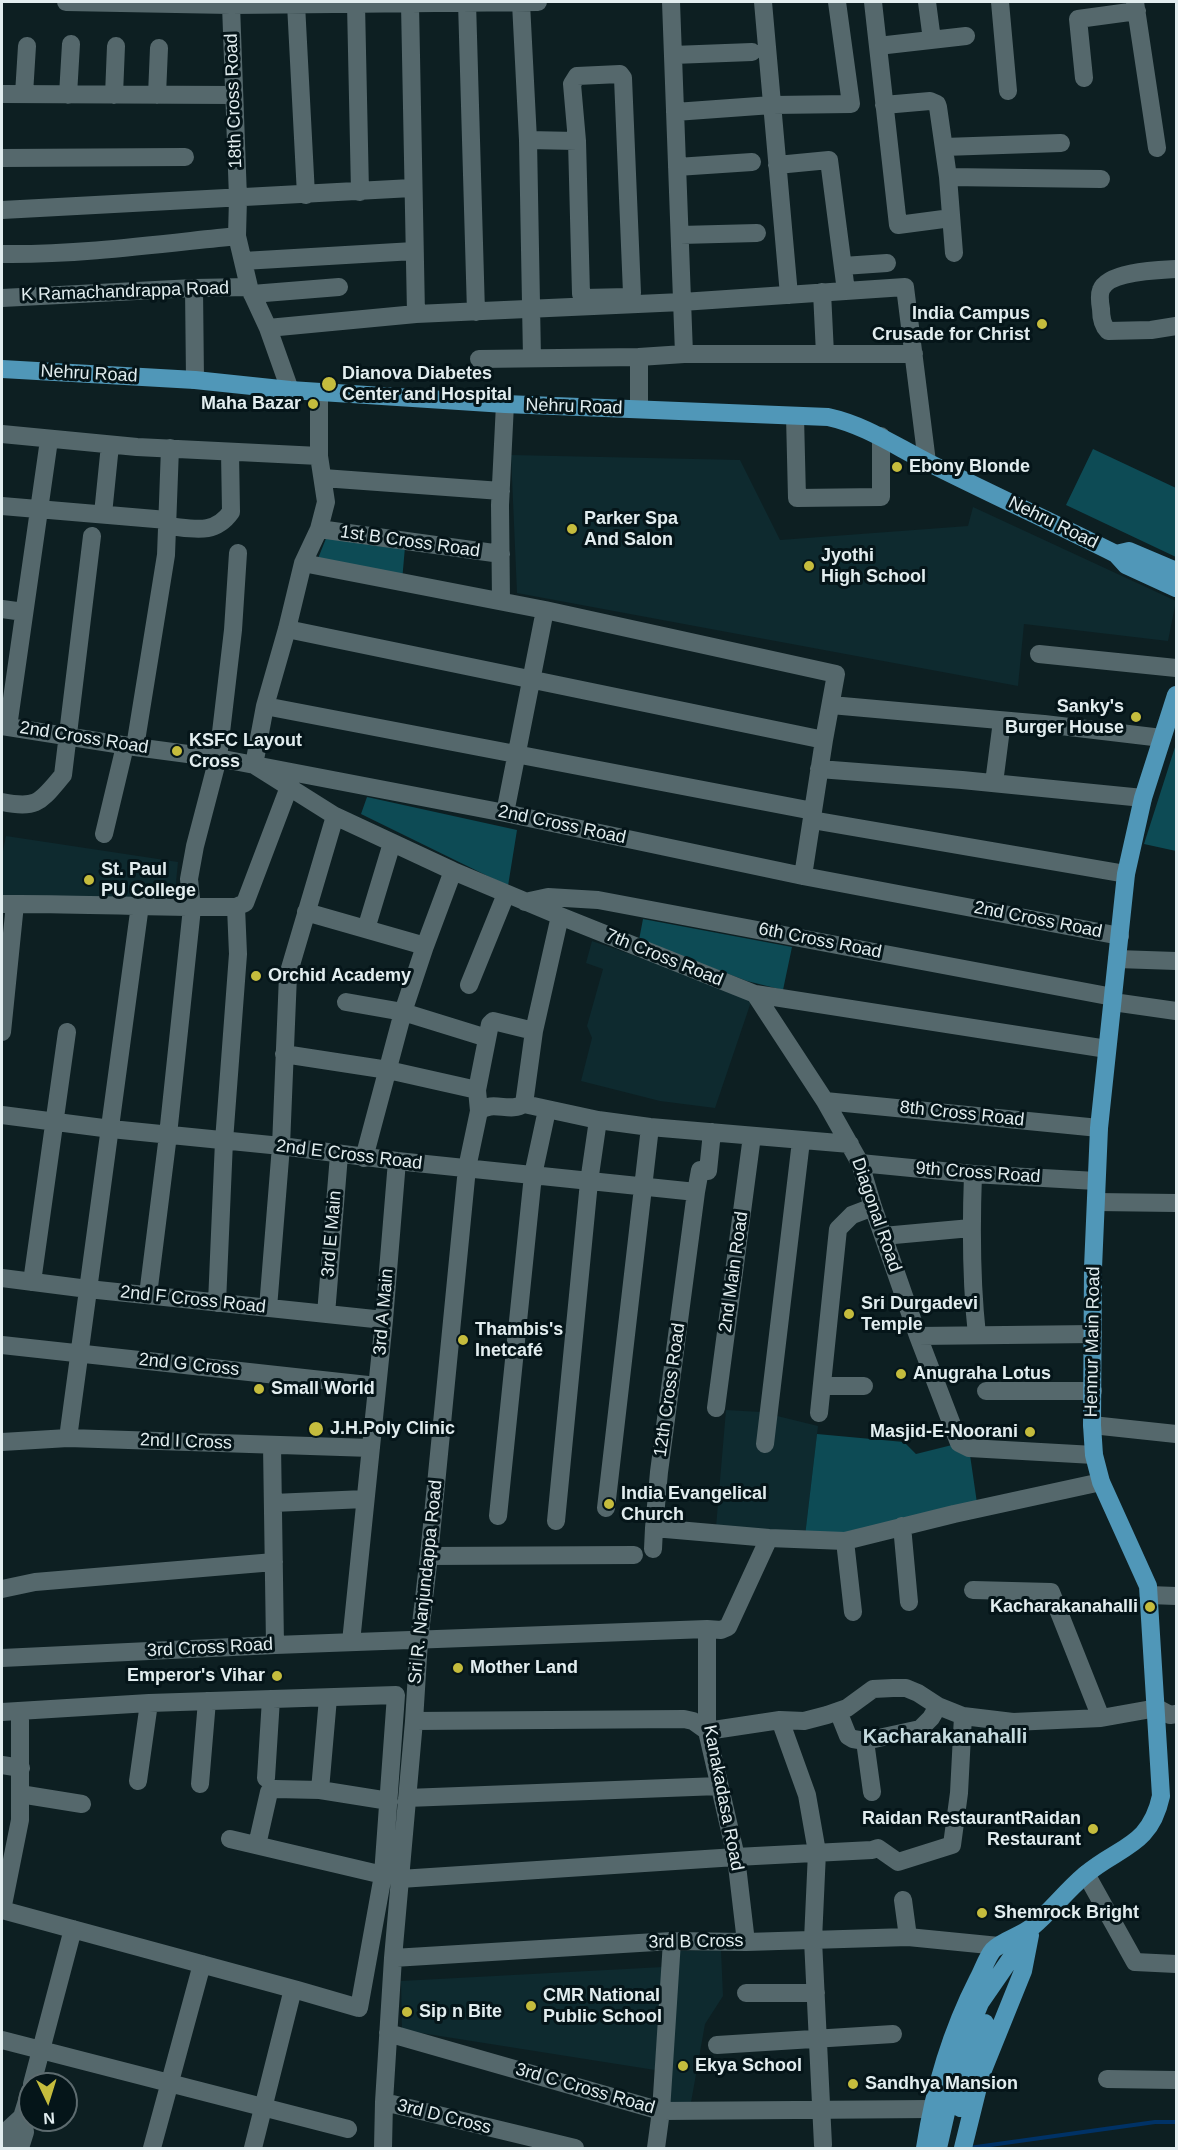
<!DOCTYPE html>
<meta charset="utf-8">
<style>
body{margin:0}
#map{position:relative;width:1178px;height:2150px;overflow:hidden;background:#0d1f22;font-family:Arial,sans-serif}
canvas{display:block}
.frame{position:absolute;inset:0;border:3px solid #e2edef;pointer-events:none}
.north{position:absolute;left:18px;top:2072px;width:60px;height:60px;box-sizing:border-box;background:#051519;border:2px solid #5d6b6f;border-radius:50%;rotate:176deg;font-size:16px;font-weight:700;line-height:24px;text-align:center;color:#e2edef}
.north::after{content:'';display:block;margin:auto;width:21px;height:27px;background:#c5bc3d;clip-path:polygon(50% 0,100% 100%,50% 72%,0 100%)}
</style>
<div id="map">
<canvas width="1178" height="2150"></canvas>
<div class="frame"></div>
<div class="north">N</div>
</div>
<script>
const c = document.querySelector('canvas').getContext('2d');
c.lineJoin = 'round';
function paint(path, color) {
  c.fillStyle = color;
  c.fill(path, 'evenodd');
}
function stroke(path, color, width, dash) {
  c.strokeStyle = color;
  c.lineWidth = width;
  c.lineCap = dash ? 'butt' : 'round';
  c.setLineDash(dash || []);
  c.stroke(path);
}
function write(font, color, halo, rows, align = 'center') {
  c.font = font + ' Arial,sans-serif';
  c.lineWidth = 6;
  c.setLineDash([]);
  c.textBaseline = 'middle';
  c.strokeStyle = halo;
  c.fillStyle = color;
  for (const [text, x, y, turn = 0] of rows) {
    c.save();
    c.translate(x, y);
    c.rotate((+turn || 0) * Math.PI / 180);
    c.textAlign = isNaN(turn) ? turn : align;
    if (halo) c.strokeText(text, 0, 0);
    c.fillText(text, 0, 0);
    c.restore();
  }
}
const built = new Path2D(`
 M511,455L740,460L780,540L968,526L973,507L1176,601L1168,641L1024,624L1018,686L517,593Z
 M6,836L178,862L174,902L2,898V856Z
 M592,941L753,996L715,1108L660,1101L581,1081L592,1038L587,1026L603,969L586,963Z
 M726,1410L761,1412L818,1426L805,1536L716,1527Z
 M721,1950L723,1996L705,2024L690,2108L667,2109L676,1951Z
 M663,1967L655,2070L402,2030L401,1981Z`);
const green = new Path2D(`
 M1093,449L1176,488V557L1066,505Z
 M327,536L405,547L402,581L317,561Z
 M1176,744V851L1144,844Z
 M367,797L517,830L508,886L361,814Z
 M643,919L792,947L783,990L747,981L639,940Z
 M817,1434L904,1442L916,1454L952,1445L970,1455L977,1503L853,1532L805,1536Z`);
const stream = new Path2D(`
 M969,2148L1155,2122H1176`);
const minor = new Path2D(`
 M66,2L231,5L538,2
 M467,2L476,312
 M671,2L684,354
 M763,2L789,295
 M873,2L898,225L951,218
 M927,2L932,40
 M1000,2L1008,91
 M1135,2L1157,148
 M521,3L528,140L532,358
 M296,4L306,195
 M356,4L360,192
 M410,4L416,314
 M231,5L238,198L237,236L249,287L268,328L290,390
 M878,46L966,36
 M673,55L752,52
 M620,74L623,78L632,293L628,297L584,298L581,294L577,141L572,84L577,76Z
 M1084,78L1078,19L1137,11
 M2,94L234,95
 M24,94L27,46
 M68,95L71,44
 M114,95L116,46
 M157,95L159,48
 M884,105L930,101L937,104L938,107L948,177L954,253
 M675,112L772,105L851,104L837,2
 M528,140L577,141
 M944,147L1061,143
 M2,158L185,157
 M777,165L829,160L846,291
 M677,167L752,162
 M948,177L1101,179
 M2,210L412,188
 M680,235L757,233
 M2,254C80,255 159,244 237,236
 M243,261L414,251
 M843,266L887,263
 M1176,269C1160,270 1108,271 1101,290C1099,295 1100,303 1101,309C1101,316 1102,325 1108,331L1151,330L1176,326
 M194,288L195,380
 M822,292L825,354
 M252,294L339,287
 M2,298L194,288L249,287
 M268,328L416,314L682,302L905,287L927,462
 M479,359L639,357
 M319,392V456L326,502L319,529L303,563L287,629L265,706L254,765L335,816L453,871L560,916L755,994L1107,1049
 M639,409V357L684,354H914
 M795,416L797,498L881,497V436
 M2,434L137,447L319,456
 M323,478L501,491
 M2,506L167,520
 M103,514L110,445
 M167,526C192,528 214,536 231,512L230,452
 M319,529L501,554
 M303,563L545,610L836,674L824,740L803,876
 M501,601L500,505L505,404
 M2,609L24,612
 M287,629L824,740
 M1039,654L1176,668
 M831,705L1044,724L1162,738
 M265,706L813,811
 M2,726L135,747L218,758L505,813L803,876L1120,936
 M8,727L49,440
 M135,747L166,555L170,448
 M819,769L962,780L1143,798
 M994,783L1002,721
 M2,802C38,809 40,802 63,775L92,536
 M505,813L545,610
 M812,820L1126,874
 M104,834L125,746
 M525,902L548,897L598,900L1113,997
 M2,904C80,903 158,908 236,907L245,903L289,787
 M306,912L425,946
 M366,929L392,843
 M1117,959L1176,961
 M469,985L506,894
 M755,994L825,1101L860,1163L873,1207L918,1336L959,1443L969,1448L1094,1455
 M346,1002L403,1012L487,1038
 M1113,1002L1176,1011
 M2,1032L15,904
 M284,1054L388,1070L477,1090
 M825,1101L1099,1128
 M524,1104L598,1120L650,1127L850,1144
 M479,1111C493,1100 510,1113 524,1104L534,1031L560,916
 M2,1115L111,1129L281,1146L397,1161L696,1192
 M712,1132L708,1171L700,1170L696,1192L659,1472L654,1528L769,1538L845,1541L954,1514L1101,1482
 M364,1158L403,1012L425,946L453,871
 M860,1163L973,1174L1096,1181
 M973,1174C971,1228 971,1281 977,1335
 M1096,1202L1176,1203
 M883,1236L971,1228
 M2,1278L88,1289L384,1320
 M32,1282L67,1032
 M148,1295L168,1135L192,908L189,879L195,846L218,758L233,630L238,553
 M217,1303L224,1141L238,954L236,907
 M268,1308L281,1146L288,975L335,816
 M326,1314L339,1155
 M918,1336L1093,1334
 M2,1345L377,1386
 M822,1386H864
 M986,1391H1093
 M716,1408L752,1136
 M819,1413L838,1229L852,1215L873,1207
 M1092,1425L1176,1434
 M68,1438L140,905
 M2,1442L68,1438L371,1448
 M765,1444L801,1141
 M272,1445L275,1645
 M273,1503L365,1499
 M606,1508L650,1127
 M498,1516L533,1175L547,1110
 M556,1521L589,1182L598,1120
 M902,1526L909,1602
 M845,1541L853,1612
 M653,1549L654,1528
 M429,1556L634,1555
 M2,1589L35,1582L274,1562
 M973,1590L1051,1592L1101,1718
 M1149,1595L1176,1596
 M351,1642L384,1320L397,1161
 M2,1658L275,1645L707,1629
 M838,1711L848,1736L853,1739L865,1741L920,1729L931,1718L938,1706
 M2,1712L149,1703L396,1695L383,1875L359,2008L297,1990L2,1910
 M780,1720L807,1795L817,1852L813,1940L823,2145
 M414,1721L684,1719L693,1721L707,1731
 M707,1731L780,1720L804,1721L827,1715L847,1708L873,1689L893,1688H906L918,1693L938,1706L963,1716L1013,1722L1101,1718L1157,1708L1170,1715L1176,1714
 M865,1741L872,1792
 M2,1765L21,1768
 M266,1778L271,1699
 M138,1781L149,1703
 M200,1784L207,1701
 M320,1790L328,1698
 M20,1794L82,1804
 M407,1798L719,1786
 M230,1839L383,1875
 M257,1845L269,1792L275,1789L320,1790L389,1801
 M1086,1874L1135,1962L1176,1964
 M400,1879L736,1857L872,1850L878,1848L898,1862L952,1845L959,1793L963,1716
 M903,1900L908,1937
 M2,1910L20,1820V1712
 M746,1942L736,1857L707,1731V1629L721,1630L728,1627L769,1538
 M393,1958L672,1941L746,1942L908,1937L999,1946
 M746,1993H816
 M388,2033L661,2111L931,2109
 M2,2040L348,2129
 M717,2045L893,2034
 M1107,2079L1176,2080
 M32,2084L73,1929
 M384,2102L575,2148
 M22,2117L30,2091
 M5,2144L10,2128L22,2117L25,2132L20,2148
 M152,2148L202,1964
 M253,2148L293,1989
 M383,2148L384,2102L393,1958L414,1721L419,1641L429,1556L467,1168L479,1111L477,1090L490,1024L493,1021L534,1031
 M656,2148L661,2111L672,1941`);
const major = new Path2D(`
 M2,369L195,380L290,390L505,404L828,417C865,425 895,446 929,463C991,494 1054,523 1116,554L1126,565L1176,588
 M1116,554L1129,551L1176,571
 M960,2108L970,2065L985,2023
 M925,2148C934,2089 951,2032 978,1979C983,1970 987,1957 993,1950C1003,1940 1021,1936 1032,1927C1051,1911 1066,1891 1085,1875C1119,1846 1150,1847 1161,1796L1148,1586L1101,1482L1094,1455L1092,1425L1093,1268L1099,1128L1126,874L1143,798L1176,695
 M938,2148L960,2051L980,2003L1029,1932
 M963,2148L981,2075L1023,1971L1030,1935`);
const markers = [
 [1042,324,6,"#c5bc3d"],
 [329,384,8,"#c5bc3d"],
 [313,404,6,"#c5bc3d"],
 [897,467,6,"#c5bc3d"],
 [572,529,6,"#c5bc3d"],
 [809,566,6,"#c5bc3d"],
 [1136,717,6,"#c5bc3d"],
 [177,751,6,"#c5bc3d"],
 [89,880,6,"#c5bc3d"],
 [256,976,6,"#c5bc3d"],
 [849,1314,6,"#c5bc3d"],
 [463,1340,6,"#c5bc3d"],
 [901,1374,6,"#c5bc3d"],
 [259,1389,6,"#c5bc3d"],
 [316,1429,8,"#c5bc3d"],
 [1030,1432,6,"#c5bc3d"],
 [609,1504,6,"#c5bc3d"],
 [1150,1607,6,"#c5bc3d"],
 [458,1668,6,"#c5bc3d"],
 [277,1676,6,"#c5bc3d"],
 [1093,1829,6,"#c5bc3d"],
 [982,1913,6,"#c5bc3d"],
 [531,2006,6,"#c5bc3d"],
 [407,2012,6,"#c5bc3d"],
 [683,2066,6,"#c5bc3d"],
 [853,2084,6,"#c5bc3d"]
];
const streetNames = [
 ["18th Cross Road",234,101,-92],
 ["K Ramachandrappa Road",125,292,-2],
 ["Nehru Road",89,374,3],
 ["Nehru Road",574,407,2],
 ["Nehru Road",1053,523,26],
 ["1st B Cross Road",410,542,8],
 ["2nd Cross Road",84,738,9],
 ["2nd Cross Road",562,825,12],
 ["2nd Cross Road",1038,920,11],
 ["6th Cross Road",820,941,11],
 ["7th Cross Road",664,958,22],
 ["8th Cross Road",962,1114,6],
 ["2nd E Cross Road",349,1155,7],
 ["9th Cross Road",978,1173,4],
 ["Diagonal Road",876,1215,71],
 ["3rd E Main",332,1234,-85],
 ["2nd Main Road",734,1272,-82],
 ["2nd F Cross Road",193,1300,6],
 ["3rd A Main",384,1312,-85],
 ["Hennur Main Road",1093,1342,-89],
 ["2nd G Cross",189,1365,6],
 ["12th Cross Road",670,1390,-82],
 ["2nd I Cross",186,1442,2],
 ["Sri R. Nanjundappa Road",426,1582,-84],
 ["3rd Cross Road",210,1648,-3],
 ["Kanakadasa Road",723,1798,79],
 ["3rd B Cross",696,1942,-1],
 ["3rd C Cross Road",585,2089,16],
 ["3rd D Cross",444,2117,14]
];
const poiNames = [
 ["India Campus",1030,314,"right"],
 ["Crusade for Christ",1030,335,"right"],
 ["Dianova Diabetes",342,374],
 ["Center and Hospital",342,395],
 ["Maha Bazar",301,404,"right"],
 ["Ebony Blonde",909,467],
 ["Parker Spa",584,519],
 ["And Salon",584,540],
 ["Jyothi",821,556],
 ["High School",821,577],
 ["Sanky's",1124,707,"right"],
 ["Burger House",1124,728,"right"],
 ["KSFC Layout",189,741],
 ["Cross",189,762],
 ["St. Paul",101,870],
 ["PU College",101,891],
 ["Orchid Academy",268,976],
 ["Sri Durgadevi",861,1304],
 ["Temple",861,1325],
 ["Thambis's",475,1330],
 ["Inetcafé",475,1351],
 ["Anugraha Lotus",913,1374],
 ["Small World",271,1389],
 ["J.H.Poly Clinic",330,1429],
 ["Masjid-E-Noorani",1018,1432,"right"],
 ["India Evangelical",621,1494],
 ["Church",621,1515],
 ["Kacharakanahalli",1138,1607,"right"],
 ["Mother Land",470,1668],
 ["Emperor's Vihar",265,1676,"right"],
 ["Raidan RestaurantRaidan",1081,1819,"right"],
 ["Restaurant",1081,1840,"right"],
 ["Shemrock Bright",994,1913],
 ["CMR National",543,1996],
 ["Public School",543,2017],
 ["Sip n Bite",419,2012],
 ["Ekya School",695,2066],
 ["Sandhya Mansion",865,2084]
];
const neighbourhoodNames = [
 ["Kacharakanahalli",945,1737]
];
paint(built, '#0e2a2f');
paint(green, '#0d4b55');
stroke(stream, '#003266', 4);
stroke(minor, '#55686c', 18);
stroke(major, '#5097b8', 18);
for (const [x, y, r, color] of markers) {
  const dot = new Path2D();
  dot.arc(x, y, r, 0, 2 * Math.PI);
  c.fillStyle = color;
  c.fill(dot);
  stroke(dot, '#051519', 2);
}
write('18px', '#e2edef', '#051519', streetNames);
write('bold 18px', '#e2edef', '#051519', poiNames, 'left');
write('bold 20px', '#c4dade', '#051519', neighbourhoodNames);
</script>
